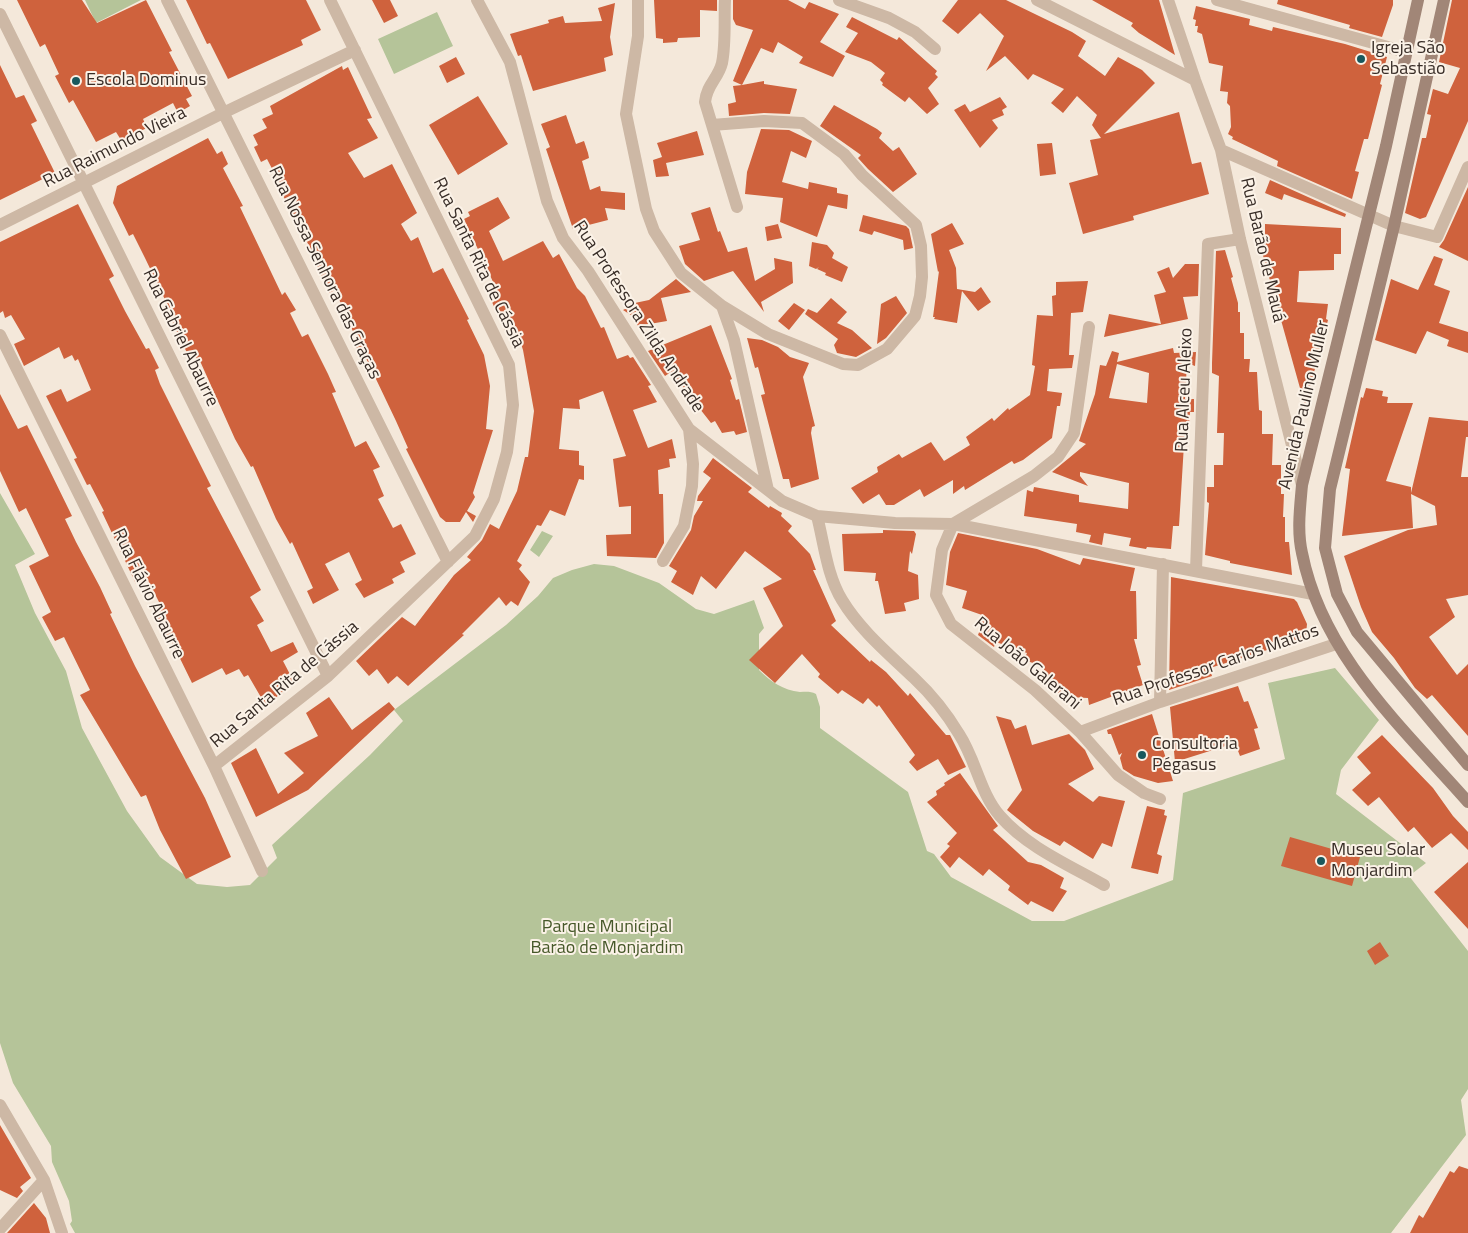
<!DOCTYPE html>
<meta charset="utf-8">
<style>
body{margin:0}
canvas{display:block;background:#f4e8da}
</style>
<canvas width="1468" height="1233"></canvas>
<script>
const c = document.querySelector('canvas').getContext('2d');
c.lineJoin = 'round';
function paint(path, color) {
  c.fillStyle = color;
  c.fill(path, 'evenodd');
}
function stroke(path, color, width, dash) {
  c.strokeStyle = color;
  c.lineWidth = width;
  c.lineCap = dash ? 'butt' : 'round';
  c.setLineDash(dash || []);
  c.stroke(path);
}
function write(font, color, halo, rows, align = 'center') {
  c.font = font + ' "Titillium Web",sans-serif';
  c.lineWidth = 4;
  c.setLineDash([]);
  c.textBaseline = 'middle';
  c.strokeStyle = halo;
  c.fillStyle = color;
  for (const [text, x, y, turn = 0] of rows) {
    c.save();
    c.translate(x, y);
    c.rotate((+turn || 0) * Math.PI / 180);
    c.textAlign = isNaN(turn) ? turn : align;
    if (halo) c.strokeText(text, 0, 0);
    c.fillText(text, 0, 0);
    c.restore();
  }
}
const green = new Path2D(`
 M85,0H141L96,23Z
 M437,12L453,46L394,74L378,39Z
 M0,493L35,554L15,565L35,613L66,671L82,728L127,811L160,857L197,884L227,887L250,885L277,858L272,845L370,755L403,721L394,710L506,625L538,596L553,578L572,570L594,564L614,566L659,583L696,609L714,614L754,600L764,628L759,634V670C771,682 783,690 800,692C806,692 810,691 816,694L820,707V728L908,792L927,851L934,854L951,877L1032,921H1064L1173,880L1183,793L1285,759L1268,683L1335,668L1379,720L1341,770L1336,794L1426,863L1409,876L1468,951V1089L1461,1100L1466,1135L1391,1233H75L70,1224L72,1221L69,1201L52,1162L51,1146L13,1083L0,1043Z
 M542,531L553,536L539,557L530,550Z`);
const building = new Path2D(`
 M17,0H82L97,23L146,0L172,51L169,52L192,96L186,99L190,106L178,113L173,103L143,119L147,128L121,140L116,132L96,142L73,100L69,103L55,76L59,74L45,44L40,47Z
 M186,0H306L321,30L301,40L303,45L228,79L210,43L207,44Z
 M372,0H390L398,16L384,23Z
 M654,0H717V11L700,10V37L678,38L677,42L663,43V39L656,38Z
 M733,0H788L805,9L809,2L839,14L820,42L845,56L833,77L799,63L803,57L778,42L773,53L761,48L742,85L764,81V84L797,89L790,114L764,113L729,116L728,104L736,102L733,86L742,85L733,81L753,30L736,25L733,19Z
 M958,0H1006L1072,32L1086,41L1078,56L1105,76L1118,57L1142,70L1155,83L1104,134L1179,112L1192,164L1201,162L1209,194L1133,216L1134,220L1083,234L1069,183L1098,175L1090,140L1101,138L1092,125L1097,115L1077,96L1063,113L1051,103L1064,89L1033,74L1028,80L1005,56L986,71L1004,36L980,13L958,34L942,21Z
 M1092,0H1159L1175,55L1139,33L1131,26L1133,23Z
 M1278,0H1393V5L1382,37L1349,28L1350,25L1277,4Z
 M1452,0H1468V121L1426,217L1420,219L1405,213L1422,138H1426L1431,115L1427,114L1433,89L1448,94L1460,68L1439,62Z
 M615,3L610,37L613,55L604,58L606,71L533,91L521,55L518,56L510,34L549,23L548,20L563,16L565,23L602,21L598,8Z
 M1196,6L1250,19L1249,25L1272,31L1273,27L1345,44L1387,57L1380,84L1382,85L1368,139H1364L1355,171L1359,172L1352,199L1277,166L1278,161L1232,139L1233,137L1228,134L1231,127L1230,106L1227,103L1228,92L1220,91L1223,66L1209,63L1202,34L1197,32L1198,26H1195L1196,20L1193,19Z
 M852,17L897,40L899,37L937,71L935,74L938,77L928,88L939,104L927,114L909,97L905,102L882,85L883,83L880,80L885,73L871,62L845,52L858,33L846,27Z
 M456,57L465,74L447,83L439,66Z
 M0,65L16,98L24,95L37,121L31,124L55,173L0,200Z
 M342,66L343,70L348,67L372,118L367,119L378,138L348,153L364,178L392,164L417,213L401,224L411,241L418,237L433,273L443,268L469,319L467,320L484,355L490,386L486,429L493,430L473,493L475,497L467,511L476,516L473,522L466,512L460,522H446L440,517L406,449L408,448L396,421L365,356L362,358L355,345L358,343L335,290L329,293L317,266L319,265L279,188L281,186L267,159L261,162L254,147L258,145L253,135L267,128L262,119L273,114L270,106Z
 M478,96L508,144L458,175L429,125Z
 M1000,97L1007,107L1002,110L1004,115L992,120L998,128L980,148L954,110L965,104L970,112Z
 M834,105L877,129L882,133L879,138L893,151L899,147L917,174L893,192L868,169L858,158L861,155L820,126Z
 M566,115L576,144L584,141L588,153L589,158L582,161L590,190L600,186L601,191L625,193V210L605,208L608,220L573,229L546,149L550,147L541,124Z
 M761,129L789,130L812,141L806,158L791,151L782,182L808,189L809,182L837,188V193L848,195L847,209L828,205L817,237L780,222L783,198L745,194L747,172Z
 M697,131L704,155L666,163L669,176L656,177L653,160L662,157L657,143Z
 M208,138L217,154L222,151L228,164L223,168L243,206L240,207L282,295L285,292L296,310L290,313L302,337L308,334L328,374L336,392L332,393L355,447L366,441L380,467L373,470L384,496L378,499L393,528L401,524L416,554L400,562L405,572L392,579L394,583L364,598L355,584L362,580L349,552L325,564L339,590L313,604L307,591L313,588L292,542L290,544L276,519L253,466L251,467L235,439L200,361L198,362L193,352L188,355L167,311L170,310L145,258L133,234L129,236L113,203L117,186Z
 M1052,143L1056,174L1040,176L1037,144Z
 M1270,180L1346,214L1345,217L1284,194L1282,200L1265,193Z
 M1468,187V261L1439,247L1444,240Z
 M498,197L510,218L489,231L503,261L543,241L553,258L559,254L577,288L585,296L601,328L604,327L617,359L628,355L630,358L633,357L651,385L648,386L657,402L633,410L648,448L672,439L676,458L669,459L670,467L658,470L659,494H663L664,543L656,558L607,556L606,535L631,534V506L619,507L613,459L626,456L603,391L579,400L580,409L563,408L559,449L579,451V465L584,466V480L579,479L565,516L550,510L541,526L537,525L517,561L522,565L519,569L530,582L518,606L511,601L506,606L499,597L462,634L464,635L408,686L397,676L388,684L377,669L369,676L356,661L402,617L415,626L454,575L471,560L467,557L482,540L490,524L499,529L517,491L525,457H528L534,411L523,350L516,328L505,331L492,302L500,297L464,219L470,216L468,212Z
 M78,204L114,276L109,279L125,311L146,349L149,348L159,368L155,370L160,384L211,486L207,488L261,590L250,597L264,621L257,625L271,652L293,642L298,652L283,661L294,682L266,706L248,675L244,677L239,669L226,675L222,668L192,683L169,636L165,638L152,613L162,608L147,578L136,584L102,512L104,511L90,484L87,485L74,459L77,458L46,396L61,389L67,402L91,390L78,359L75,361L72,355L64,359L59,347L24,366L14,344L25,339L11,315L5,318L3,311L0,313V242Z
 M710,207L718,232L720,231L728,252L747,247L755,281L775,269L774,258L792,262L793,283L761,302L764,312L733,271L704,281L685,264L679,246L700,240L691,213Z
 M863,215L906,226L909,229L913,248L904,250L903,240L874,231L872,235L859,231Z
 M952,223L964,244L949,250L956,268L957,289L975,292L981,287L991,302L978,311L962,291L957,323L934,319L935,317H933L939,271L938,272L931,234Z
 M778,224L782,238L767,241L765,227Z
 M1265,224L1341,228V254H1334V270L1299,271L1297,302L1328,304L1326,319L1328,320L1305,406L1262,252H1265Z
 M812,242L827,245L834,253L832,258L848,267L842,282L825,275L826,273L817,269L819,267L816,269L809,266Z
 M1225,250L1233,277L1231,278L1238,303V312H1240V333H1244V359H1250L1249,372H1257L1259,410L1262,411V434H1273L1272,465H1281V494H1284L1283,517H1285V542H1289L1292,575L1230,563V561L1205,555L1209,503L1207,502V487H1214V465H1223L1224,433H1217L1219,376L1212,373V363L1216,251Z
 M1434,256L1443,259L1434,285L1450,291L1439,323L1468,332V353L1447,346L1449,340L1427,331L1416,354L1375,340L1391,279L1418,290Z
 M1185,264H1199L1198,296L1183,297L1188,319L1104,337L1109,314L1161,324L1154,295L1166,292L1157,272L1169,267L1173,278Z
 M676,279L691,292L661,298L667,321L638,326L634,317L623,310L631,306L630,304L649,300Z
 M1088,281L1083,312L1071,313L1069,355H1074L1072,368L1049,369L1047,391L1062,393L1060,406H1057L1052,438L1023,460L1014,464L1012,461L965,490L964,486L953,494V480L924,497L920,489L894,505H886L879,494L863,504L851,488L878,472L877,467L899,454L902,458L931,442L944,461L970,445L966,437L992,418L994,421L1008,408L1009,410L1030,395L1035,366L1032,365L1037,315L1053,316L1052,296L1056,295V282Z
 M896,296L907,313L886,338L877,344L881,304Z
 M831,298L847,312L837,323L852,330L872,348L856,357L837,353L834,345L838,339L805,314L808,309L817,313Z
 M794,303L805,310L789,330L778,321Z
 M711,325L732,379L730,380L736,400L739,399L747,432L736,435L734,431L722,433L715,421L711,423L671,372L665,376L648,351Z
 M747,338L762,340L778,347L790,357L809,363L803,377L815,426L812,427L811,433L819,479L791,488L789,479H783L761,395L765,394L758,367L755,368Z
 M1173,348L1174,353L1196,352L1195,366L1187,363L1185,399H1194V412H1190L1189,424L1185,428L1179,526H1173L1171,549L1147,547L1146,549L1129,546L1131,538L1104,533L1102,545L1089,542L1091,535L1076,532L1077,524L1024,516L1027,490L1033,492L1034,487L1079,495V502L1128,509L1129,483L1080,472V476L1088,486L1052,472L1086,444L1079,441L1095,394L1100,365L1106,366L1112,351L1119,353L1117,362ZM1117,364L1149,373L1147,403L1109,398Z
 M1366,388L1383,391L1382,396L1388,397L1387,403H1413L1386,481L1411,487V493L1429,417L1468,421V437H1466L1461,477H1468V595L1446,599L1455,617L1429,637L1457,675L1468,664V736L1432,695L1427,699L1415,688L1394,658L1372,632L1361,607L1344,556L1408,530L1437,525L1435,506L1411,494L1413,528L1342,536L1350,469L1345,468L1361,397L1363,398Z
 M0,394L18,429L27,425L48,467L72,516L65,519L76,542L100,587L112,613L110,614L135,666L205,798L231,857L186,879L160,830L146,795L141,797L80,695L90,690L64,637L55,641L42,617L51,612L29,566L49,556L26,508L19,512L0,471Z
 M713,458L752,488L748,492L769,508L770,506L782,513L781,516L792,526L788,531L810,554L816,570H813L836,621L831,625L870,662L871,660L886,672L908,696L910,693L946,735H950L966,767L948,775L938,759L917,771L909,762L915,755L879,705L877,707L868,698L863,704L842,690L838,694L818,677L820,674L802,654L775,683L749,660L783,626L763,588L782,579L745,551L716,589L701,576L693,595L671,582L677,571L669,566L691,530L694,516L703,501H697L698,496L711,478L703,472Z
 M883,530L914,531L916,534L912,554L910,551L908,571L918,575L919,599L904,603L906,611L885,614L878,581H875L876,573L844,571L842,534L883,533Z
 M958,533L1037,549L1080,565L1083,558L1135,568L1130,591H1136L1137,639H1134L1141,665L1137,666L1143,685L1089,705L1088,698L1068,697L1051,690L1053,681L1041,677L1045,667L1024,660L1027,653L996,642L994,647L978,635L983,622L980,619L982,615L962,608L967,591L946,585L950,552Z
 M1171,577L1294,599L1297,602L1307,624L1306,634L1299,640L1210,668L1212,676L1169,690Z
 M1238,686L1244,702L1248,701L1258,728L1254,729L1260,749L1240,756L1235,743L1175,762L1170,707Z
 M329,697L352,730L389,702L395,709L308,790L256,817L231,763L256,748L278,794L304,773L284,753L318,736L306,713Z
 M1152,714L1173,781L1158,783L1134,776L1123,769L1120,758L1122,753L1119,755L1111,734H1108L1107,730Z
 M996,716L1011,720L1015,729L1026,725L1032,745L1069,734L1085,750L1094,769L1068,784L1093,802L1099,796L1125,801L1112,847L1102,843L1093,859L1064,841L1060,846L1033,831L1007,810L1022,790Z
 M1382,735L1433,788L1453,816L1468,832V850L1451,833L1432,848L1414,827L1408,832L1379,797L1368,806L1352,790L1371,773L1357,757Z
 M960,773L998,826L993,830L1028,862L1041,865L1064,878L1060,888L1067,891L1053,912L1031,901L1028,905L1008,890L1010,886L989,869L983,876L959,857L950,868L940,857L950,846L947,844L957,833L927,802L937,795L936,791L945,785L944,783Z
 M1147,806L1165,810L1164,815L1167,816L1157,854L1162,856L1158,874L1131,868Z
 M1290,837L1360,857L1352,886L1281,866Z
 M1468,862V929L1434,892Z
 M1380,942L1389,956L1375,965L1367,951Z
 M0,1125L31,1178L20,1187L23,1191L17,1198L0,1190Z
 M1459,1166L1468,1169V1233H1410L1419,1215L1423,1218L1450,1171L1454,1173Z
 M34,1203L46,1218L50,1233H7Z`);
const minor = new Path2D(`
 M167,0L448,562
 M477,0L510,62L547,201L563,238L588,271L689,429L782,501L817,516L895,523L953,524L1313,594
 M638,0V36L626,114L646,209L654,231L681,273L722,306L768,334L843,364L858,365L887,349L915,316L920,296L922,277L921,246L916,225L862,175L844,154L802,123L764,121L712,125
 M725,0C724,20 726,43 722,63C718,79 707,84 705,102L737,207
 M839,0L889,18L915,32L935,49
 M1037,0L1195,80
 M1168,0L1195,80L1221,150L1240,239L1302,485
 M1217,0L1406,52
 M0,14L328,676
 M1221,150L1394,226L1437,237L1468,167
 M0,225L225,112L355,50
 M722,306L734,340L768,490
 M1089,327L1074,433L1058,457L1034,476L953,524L942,550L936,595L951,624L1035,690L1080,732L1118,775L1144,793L1160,799
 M0,335L214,766L262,871
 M817,516C824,543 827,576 842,600C860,630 889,654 914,678C931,694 947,714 959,734C976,760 980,793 1000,816C1027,847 1069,865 1104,885
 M663,561L684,526L692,486L693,464L689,429
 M1196,570L1208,244L1240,239
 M1160,702L1163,564
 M1080,732L1160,702L1336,644
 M214,766L328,676L475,536L494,499L507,452L513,405L509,365L330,0
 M0,1105L44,1180L62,1233
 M0,1229L44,1180`);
const secondary = new Path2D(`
 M1418,0L1386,146L1302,485C1300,508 1297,531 1302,553C1322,655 1402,727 1468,802
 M1444,0L1394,226L1330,489L1325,548L1337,594L1357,632L1468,765`);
const markers = [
 [1361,59,5,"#19585d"],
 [76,81,5,"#19585d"],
 [1142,755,5,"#19585d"],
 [1321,861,5,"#19585d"]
];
const poiNames = [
 ["Igreja São",1371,49],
 ["Sebastião",1371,70],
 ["Escola Dominus",86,81],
 ["Consultoria",1152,745],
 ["Pégasus",1152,766],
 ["Museu Solar",1331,851],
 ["Monjardim",1331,872]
];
const streetNames = [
 ["Rua Raimundo Vieira",115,148,-27],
 ["Rua Barão de Mauá",1262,250,77],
 ["Rua Santa Rita de Cássia",478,263,64],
 ["Rua Nossa Senhora das Graças",324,273,64],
 ["Rua Professora Zilda Andrade",638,317,57],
 ["Rua Gabriel Abaurre",180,338,64],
 ["Rua Alceu Aleixo",1185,390,-88],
 ["Avenida Paulino Muller",1305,405,-77],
 ["Rua Flávio Abaurre",148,594,64],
 ["Rua João Galerani",1027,664,40],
 ["Rua Professor Carlos Mattos",1216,666,-19],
 ["Rua Santa Rita de Cássia",285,685,-40]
];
const parkNames = [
 ["Parque Municipal",607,928],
 ["Barão de Monjardim",607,949]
];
paint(green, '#b5c499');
paint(building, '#cf623d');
stroke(minor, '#cdb8a5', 12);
stroke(secondary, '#a18677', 12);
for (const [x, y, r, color] of markers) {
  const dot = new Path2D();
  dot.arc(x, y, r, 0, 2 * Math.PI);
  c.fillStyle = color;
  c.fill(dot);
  stroke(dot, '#fbf2e7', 2);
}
write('18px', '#382d27', '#fbf2e7', poiNames, 'left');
write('18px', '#382d27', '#fbf2e7', streetNames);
write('18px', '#465829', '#fbf2e7', parkNames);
</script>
